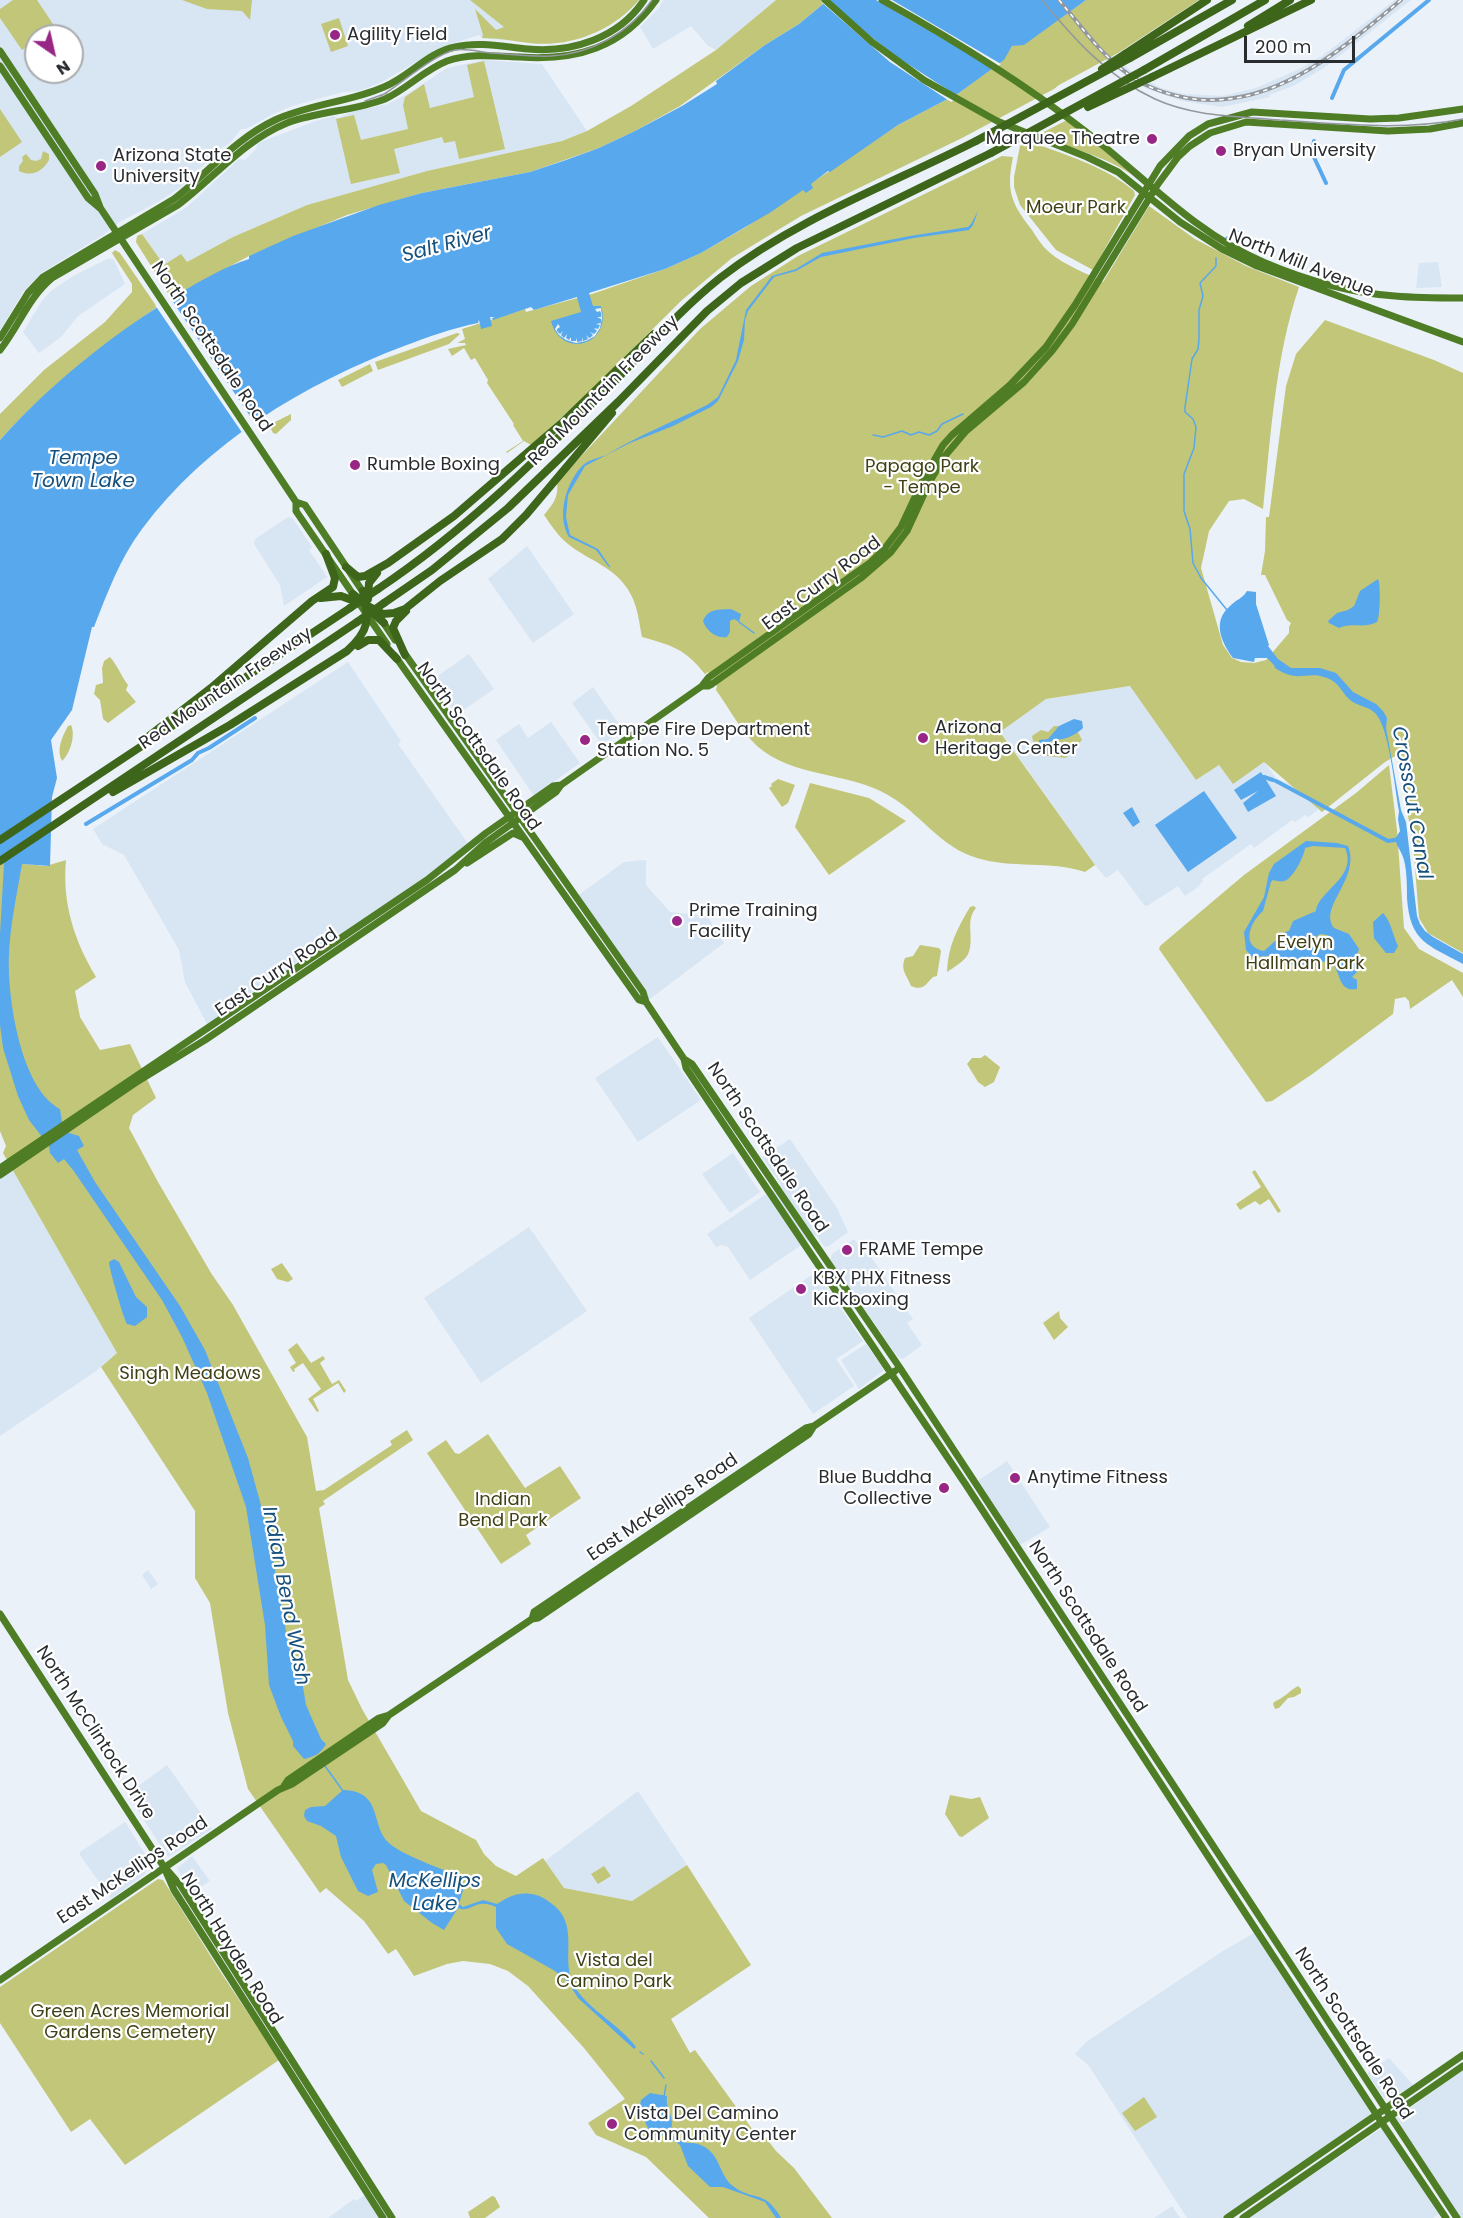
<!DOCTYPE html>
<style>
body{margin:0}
#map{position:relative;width:1463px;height:2218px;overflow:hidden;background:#eaf1f9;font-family:Poppins,sans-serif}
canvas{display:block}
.north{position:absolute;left:24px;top:24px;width:60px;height:60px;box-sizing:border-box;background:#fff;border:2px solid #a9abac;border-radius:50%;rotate:146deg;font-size:16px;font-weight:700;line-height:24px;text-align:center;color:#292c2f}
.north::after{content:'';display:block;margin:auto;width:21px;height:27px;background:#972685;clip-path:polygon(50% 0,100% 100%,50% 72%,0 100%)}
.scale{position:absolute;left:1244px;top:36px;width:111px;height:27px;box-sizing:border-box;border:3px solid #292c2f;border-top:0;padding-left:8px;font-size:18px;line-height:21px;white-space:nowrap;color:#292c2f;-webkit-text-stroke:4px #fff;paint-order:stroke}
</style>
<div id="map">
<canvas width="1463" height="2218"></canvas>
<div class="north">N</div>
<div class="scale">200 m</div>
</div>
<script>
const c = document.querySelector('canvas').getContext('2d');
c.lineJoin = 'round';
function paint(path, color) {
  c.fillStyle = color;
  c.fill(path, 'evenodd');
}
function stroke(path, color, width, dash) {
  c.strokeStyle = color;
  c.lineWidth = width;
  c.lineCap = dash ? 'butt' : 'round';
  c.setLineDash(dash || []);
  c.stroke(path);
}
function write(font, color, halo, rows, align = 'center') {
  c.font = font + ' Poppins,sans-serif';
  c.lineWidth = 4.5;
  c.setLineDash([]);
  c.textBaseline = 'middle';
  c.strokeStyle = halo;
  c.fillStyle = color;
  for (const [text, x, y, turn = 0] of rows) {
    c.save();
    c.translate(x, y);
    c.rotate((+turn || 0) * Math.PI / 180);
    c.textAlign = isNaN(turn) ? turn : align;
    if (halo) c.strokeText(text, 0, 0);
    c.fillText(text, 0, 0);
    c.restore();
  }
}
const built = new Path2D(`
 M0,0H499L527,42L482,38L479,35L463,40L440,48L380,83L358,91L343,92L292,106L273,114L246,129H241L230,143L220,149L181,187L158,202L121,221L103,235L41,273L23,292L0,330ZM36,36H72V72H36Z
 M663,0H776L716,50L708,46L691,26L653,49L640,27L659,8Z
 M1395,0H1411L1324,68L1293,86L1269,95L1270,97L1222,107L1182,101L1143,87L1104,60L1098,43L1131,71L1161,88L1184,94L1223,96L1256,88L1299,69L1322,56Z
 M484,60L542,64L587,131L562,141L427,171L307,205L233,237L187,262L164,265L142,234L187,207L239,159L245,160L256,149L258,143L316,121L334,116L338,118L351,112L388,104L409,93L447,68Z
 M109,258L114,260L125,284L78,316L61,337L39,353L23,332L42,301L51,291L73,276Z
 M1438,262L1442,287L1416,288L1419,263Z
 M288,517L293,519L312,547L309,550L327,577L284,606L280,585L254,544L255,539Z
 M527,546L574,614L533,643L488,579Z
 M469,654L494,689L456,715L432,680Z
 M348,662L401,741L398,744L469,845L419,883L208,1026L185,982L179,950L152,903L124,855L102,844L93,829Z
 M1131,686L1196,780L1219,765L1233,783L1264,762L1277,779L1297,787L1296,790L1322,804L1317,808L1318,810L1308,817L1305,815L1295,822L1292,820L1254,848L1251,844L1202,879L1203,881L1198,887L1185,896L1178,886L1147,906L1144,905L1118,870L1106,878L1095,865L1000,731L1046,699Z
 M593,687L623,730L602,745L572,703Z
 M551,722L580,763L534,796L496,740L519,724L528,738Z
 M646,860V885L670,912L708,916L714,928L724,943L646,1002L643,992L576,897L624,862Z
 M658,1037L701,1100L638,1142L595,1078Z
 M790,1139L837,1208L848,1232L829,1246L825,1247L816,1235L750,1280L728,1247L722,1245L716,1247L707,1234L781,1184L762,1157Z
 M733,1153L760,1192L730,1213L702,1174Z
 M10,1165L117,1353L96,1371L0,1436V1172Z
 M529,1227L587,1311L481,1383L424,1298Z
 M854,1239L866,1255L869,1254L913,1319L907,1323L922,1345L903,1359L897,1356L830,1260L832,1254Z
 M816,1272L863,1341L836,1359L854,1386L813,1414L749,1318Z
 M866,1344L884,1370L859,1389L841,1360Z
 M1007,1461L1050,1527L1020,1545L978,1483L979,1480Z
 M148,1570L158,1584L151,1589L142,1575Z
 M167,1765L212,1829L168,1857L127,1794Z
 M638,1791L687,1865L632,1901L564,1888L545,1861Z
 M125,1822L151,1863L145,1874L111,1899L80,1855V1852Z
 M192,1856L210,1881L191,1894L177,1868Z
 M1254,1933L1373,2114L1223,2218H1187L1089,2066L1075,2054L1086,2042L1223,1951Z
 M1389,2058L1413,2085L1389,2100L1387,2097L1384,2098L1367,2073Z
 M1463,2070V2218H1461L1396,2118Z
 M1382,2128L1439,2214L1433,2218H1248Z
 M365,2195L379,2218H328L354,2199L356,2201Z
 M1172,2206L1180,2218H1154Z`);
const green = new Path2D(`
 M13,0H37L55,27L42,36H36V40L22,50L0,18V9Z
 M182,0H252L250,20L242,11L207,9Z
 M470,0H639C613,31 570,48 529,43C514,41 498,38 482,38L483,35L475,9L496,30L504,27Z
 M776,0H828L799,24L765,45L680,106L635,131L599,148L530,172L422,193L347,215L249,256L171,298L136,242L137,236L142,234L164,265L181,254L187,262L233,237L307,205L427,171L562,141L587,131L631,106L716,50Z
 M1086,0H1199L1118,53L1059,85L1054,89L962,138L801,216L732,258L682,300L582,399L531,445L524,441L507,453L506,452L523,441L513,425L514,424L487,383L488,380L475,358L471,360L464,348L452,356L448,349L466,345L465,343H457L465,339L462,329L525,309L526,312L592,294L665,269L701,253L746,227L898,125L959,93L1003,60L1012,46L1024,44Z
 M339,18L348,46L331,52L321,24Z
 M484,61L505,149L459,159L455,141L444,143L442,137L394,149L400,173L351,184L336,119L354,115L361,140L408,129L403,105L405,97L424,84L430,108L474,97L467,65Z
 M0,109L22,142L0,157Z
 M1067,120L1107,151L1137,178C1106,156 1072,149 1038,135Z
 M1029,141C1065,155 1105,166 1134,191L1135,195L1093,270L1056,250L1020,205L1014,187V177L1020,146Z
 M43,151L49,154V160C42,172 32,177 19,171V166L23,161L22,157L26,154L31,160L36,161L41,159Z
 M1002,156L1013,157C1006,191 1011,203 1032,230C1037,238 1042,246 1049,252C1064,265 1086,273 1103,282L1149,206L1195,239L1246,266L1299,287C1275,358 1271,435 1263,509L1244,499L1229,501L1209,531L1201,568L1223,645L1232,658L1241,662L1254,663L1266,660L1289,633V627L1291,623L1287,620L1265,575H1261L1265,551L1266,517H1269L1286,386L1296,354L1325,320L1434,360L1463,373V953L1428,933L1419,918L1413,843L1397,755L1385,762L1322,812L1264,762L1233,784L1219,765L1196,780L1130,686L1046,699L1000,732L1095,865L1085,872C1050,860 1012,869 977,858C941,848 919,812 888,795C846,771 793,778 757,746C741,731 729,708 716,690L717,686L708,672L705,674C684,648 673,646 642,637C639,622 638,607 630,593C616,567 589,561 568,544C558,536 551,525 544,515C553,504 559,497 557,482L700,329L751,286L798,256Z
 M115,250L120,253L157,307C100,347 46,389 0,440V414L44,370L105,322L132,292V284L112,253Z
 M457,333L460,334L449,344L378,370L375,362Z
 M370,364L373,371L342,387L338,380Z
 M291,414V420L276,434L273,433L271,429L268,430L265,427Z
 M110,657C118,666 121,676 128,685L126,690L136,702L108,723L103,719L100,700L94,694L96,685L103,683L102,668L104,661Z
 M71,725C76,735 70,754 62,761C56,750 62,737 68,726Z
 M1054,726H1059L1043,748L1055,739L1078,732L1082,740L1066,758L1038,755L1033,752L1032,748L1034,745L1032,736L1041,730L1048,732Z
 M1389,765L1397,830L1404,928L1419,949L1463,973V997L1452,980L1410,1009L1409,1001L1405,997L1395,999L1393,1014L1311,1075L1272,1101L1266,1102L1159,949L1160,946L1244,875L1356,793Z
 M778,779L795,785L788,803L782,807L769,788L772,786L771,784Z
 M810,783L869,798L906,821L829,875L795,827Z
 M66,860C62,903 74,940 96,977L75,991L80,1017L100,1050L130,1044L156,1098L133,1115L129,1128L158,1182L211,1273L233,1305L307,1437L316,1491L324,1490L392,1445L390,1441L407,1430L413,1440L323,1501L325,1504L319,1508L348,1680L362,1709L421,1811L476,1840L484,1854L496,1866L516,1876L543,1858L564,1888L632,1901L687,1865L751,1965L671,2019L690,2053L695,2050L755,2133L760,2130L776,2151L794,2168L832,2218H709L646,2157L596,2135L588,2123L625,2099L584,2048L528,1986L508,1971L490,1964L463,1961L447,1964L414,1976L396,1949L388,1954L364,1921L326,1888L320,1893L248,1789L228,1713L210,1603L195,1578V1511L101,1367L117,1353L3,1153L6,1146L0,1131V862L46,866Z
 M974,906L976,908C964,921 976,941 967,956C962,963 954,967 947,972C948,946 957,929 970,907Z
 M920,945L939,948L941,951L937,976L933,977C925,985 923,991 911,986C907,975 900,970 905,958L913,956Z
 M985,1055L1000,1067L994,1082L985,1087L978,1082L967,1064L972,1058H981Z
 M1255,1170L1281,1211L1278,1213L1269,1199L1260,1205L1255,1201L1240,1210L1236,1204L1261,1187L1252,1172Z
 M282,1263L293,1279L288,1282L277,1279L271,1269Z
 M1059,1311L1060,1318L1068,1327L1054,1340L1043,1323Z
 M297,1343L311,1363L323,1356L325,1359L320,1363L332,1384L339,1380L346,1391L344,1393L338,1383L313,1399L319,1411L317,1412L308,1399L321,1389L303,1363L294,1369L295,1371L293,1372L290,1367L296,1363L288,1350Z
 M488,1434L525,1488L560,1466L581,1498L526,1535L531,1544L501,1564L427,1453L446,1440L455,1453L459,1454Z
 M1298,1686L1301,1689V1693L1294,1697L1288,1698L1279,1708L1275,1709L1273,1704L1274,1702C1284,1698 1289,1691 1298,1686Z
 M950,1795L971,1799L980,1797L989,1818L962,1837L959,1836L945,1814Z
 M604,1866L611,1876L598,1884L591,1874Z
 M158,1879L163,1880L165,1883L218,1968L279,2060L125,2165L90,2119L71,2132L0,2023V1987Z
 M1144,2097L1157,2117L1135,2131L1122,2113Z
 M492,2196L495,2197L500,2207L485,2218H470L468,2212Z`);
const water = new Path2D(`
 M828,0H1086L1024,45L1012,46L1004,60L959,93L898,125L830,172L828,171L811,184L813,188L806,193L803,190L771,212L701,253L665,269L589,293L593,306H601C613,345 561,360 551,321L581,312L577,297L534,310L531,307L493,320L492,318L495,317H490L492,326L481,329L479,320L478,323C453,328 428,337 404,346C304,384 207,442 142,529C120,558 107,594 94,627H92L72,710L51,740L57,778L52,797L50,866L22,864C16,900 7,938 9,975C11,1013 23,1089 60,1109L62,1122L69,1133L79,1136L84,1146L77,1150L95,1182L180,1306L205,1350L248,1458L268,1531L289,1648L300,1669L306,1705L321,1739L326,1744C320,1754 316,1756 304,1759L293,1746V1741L281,1717L269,1685L265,1625L246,1507L207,1393L182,1337L162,1300L73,1170L64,1159L58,1163L50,1153L49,1146L29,1120L18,1096L3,1048L0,1025V934L4,863L0,862V440C51,383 114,333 180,293C202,280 224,267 249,259V256L293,236L379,205L422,193L530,172L566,160L599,148L635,131L682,106L717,84L716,81L765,45L799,24Z
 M978,211L973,225L969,230L914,238L821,257L796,271L774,277L748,311L745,320L744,340L738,361L718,401L711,407L673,426L630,443L585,466L568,495L566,517L570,535L598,549L611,568L608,566L596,550L569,537C556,516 566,482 583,465C590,459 600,458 608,454C640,435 674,421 707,405L718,397L736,360L746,310L772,276L796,269L822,253L910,236L968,227L971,224Z
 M1378,579C1381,585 1380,617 1377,622C1364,629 1353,622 1339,628L1329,623L1328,621L1337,613L1348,610L1354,606L1360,591Z
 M1247,591L1256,592V604L1269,645L1268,646L1278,659L1291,668H1320L1336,673L1353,692L1376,704L1383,711L1387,718L1386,728L1401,810L1406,822L1417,916L1420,924L1425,931L1433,937L1463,954V964C1428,945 1410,942 1407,898C1407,886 1407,872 1404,860C1402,852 1397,847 1395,839L1400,831L1398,819L1399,811C1395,790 1389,726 1375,713C1368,706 1357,706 1350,700C1342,693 1339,682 1327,678C1306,670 1299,684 1275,668L1274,665L1267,658H1255L1254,662L1233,658C1221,642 1212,621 1230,606C1238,598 1241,600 1247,591Z
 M731,609L741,614L739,622L734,619L730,621V632L727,637C717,639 706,631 703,621C708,608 719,610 731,609Z
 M1074,719L1082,721L1083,728C1076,735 1063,741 1055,739L1039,749V740L1048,739L1059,726Z
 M1261,772L1276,796L1248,812L1243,803L1258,791L1241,800L1234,790Z
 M1204,791L1237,838L1188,872L1155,825Z
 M1132,807L1140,822L1133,827L1123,813Z
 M1306,841L1337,843L1348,846C1361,879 1318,906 1334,928L1349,934L1359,949L1355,961L1358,971L1352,977L1357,980V989C1336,993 1342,968 1329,961L1292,965L1269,956L1252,957L1246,950L1244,932L1264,897L1269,873L1274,864ZM1313,846L1345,848C1358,877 1319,890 1316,911L1293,921L1289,931L1285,932L1264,951C1240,947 1250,922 1263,911L1271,882L1273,880C1278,881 1283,883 1288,879C1295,873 1304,857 1305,848ZM1320,934L1327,935L1330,938V941L1333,943L1330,949H1320L1312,947L1309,949L1308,943Z
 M1383,913C1391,921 1393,936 1398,946L1394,953H1386L1374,938L1373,922Z
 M114,1259L119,1262L136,1297L147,1307V1317L135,1326L127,1324C124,1320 109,1268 109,1262Z
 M343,1790C382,1791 371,1823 387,1841C398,1854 445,1870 462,1877L464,1887L459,1904L463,1907L483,1900L497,1904C511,1895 521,1891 536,1895C543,1897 547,1900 552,1904C582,1926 558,1962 576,1989C592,2012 620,2025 636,2047L634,2049L578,1998L568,1982L555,1971L507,1944L496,1928V1907C475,1897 471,1914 458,1908L444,1930L432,1923L404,1901L386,1865L383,1863L376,1864L372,1870L378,1892L368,1896L358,1891L341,1857L336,1836L321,1826L307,1821L304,1816L305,1810L311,1807L325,1806Z
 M650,2093L667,2096C665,2110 675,2113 671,2133C686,2149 689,2139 703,2146C720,2154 720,2177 733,2186C753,2202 764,2188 781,2218H776L765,2202L723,2187H710L688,2166L680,2145L666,2135L657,2136L649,2130L639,2110L641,2100Z`);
const pier = new Path2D(`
 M824,0L897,57L959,97L951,102L890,62L821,2Z
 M876,0H892L1001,64L995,69Z
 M169,296L256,425L243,434L155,305Z
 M601,308L602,318L600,328L595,336L586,341L576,343L566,340L559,335L555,329L558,324L560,327L557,329V331L560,334L563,331L561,335L564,338L567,334L566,338L569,340L571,337V341H576L577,338V342L582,341V337L583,341L586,340L588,339L586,335L589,338L591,337L593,335L590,332L594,334L597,331L594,328L598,329L600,325L596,324L601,323V319L597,317H601V313L600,311L597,312L595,309Z`);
const stream = new Path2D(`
 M1226,238L1242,230
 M1216,258V266L1200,283L1203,296L1199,310V339L1198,349L1192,359L1185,407V412L1193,419L1196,427L1194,448L1184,474V511L1190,529L1193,563L1201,578L1227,610
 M873,435L883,437L902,431L911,435L919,432L929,435L937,431L942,424L963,414
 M739,622L754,633
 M325,1766L343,1791
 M640,2052L643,2054
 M651,2061L664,2078
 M664,2097L666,2085`);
const canal = new Path2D(`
 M1332,98L1344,70L1429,0
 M1314,141L1312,153L1326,183
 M1264,777L1273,780
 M1276,781L1388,841L1401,839
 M86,824L192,760L198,753L209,748L255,718`);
const major = new Path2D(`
 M825,0L872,42L924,80L997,121L1087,157L1118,172L1180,222L1222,249L1257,266L1463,342
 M882,0C952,39 1018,79 1081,128C1142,174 1191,231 1263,262C1305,280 1350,293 1395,296C1417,298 1440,298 1463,298
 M0,51L95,194L100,207
 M0,66L88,198L101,209L296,502V511L387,644
 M0,338L28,293L43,277L174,199C208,173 235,139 275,120C310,104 349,102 384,87C409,77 428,52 455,47C479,41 504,47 528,49C572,53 619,38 644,0
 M0,350C19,326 28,298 52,278L178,205C215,177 243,141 287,123C319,111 354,111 385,99C407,89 424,70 447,61C471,53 495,56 520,57C576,61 622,48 656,0
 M296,502L305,505L365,595
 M381,619L395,640
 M403,651L643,992L646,1002L684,1059L692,1064L900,1368L1457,2218
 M395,656L639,1000L646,1002
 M702,686H708L712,684L861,578L891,552L907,531L929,483L944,457L966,431L1024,382L1052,351L1072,324L1158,184L1178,157L1190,146L1210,133L1246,122L1388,131L1430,129L1463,123
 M467,863L513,833L522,837
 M684,1059L686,1068L966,1485L1382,2123L1446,2218
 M0,1168L427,880L486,833L553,786L561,785
 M0,1175L135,1083L205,1040L455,870L485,843L556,792L561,785L702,686L709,677L871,562L885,548L901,527L924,478L943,445L952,435L1010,385L1046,347L1075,305L1160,166L1189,136L1208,124L1252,112L1370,119L1399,118L1463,109
 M0,1614L164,1867L174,1890L383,2218
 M532,1619L534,1612L806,1428L814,1426L895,1371
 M284,1786L288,1780L379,1718L389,1715L532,1619L538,1618L809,1434L814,1426
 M168,1871L181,1886L392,2218
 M0,1980L278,1790L292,1784L383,1723L389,1715
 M1227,2218L1463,2055
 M1243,2218L1463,2066`);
const highway = new Path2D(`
 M1248,26L1290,0
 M1125,54L1207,0
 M1130,58L1232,0
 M1144,70L1265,0
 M1152,77L1311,0
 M346,567L358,577L365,576L388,563L454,516L564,421L654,334
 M378,589C466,530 535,461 610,386C646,349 680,310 720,278C796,219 891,184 976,141
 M353,594L366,605L383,614L394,613L405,609L440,581L502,539L526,515L612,413
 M321,598L341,596L357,602
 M368,599L369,583L377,573
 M384,603L432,570L508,508L618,402L707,311L741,283L797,248L991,153
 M371,611L384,623
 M358,646L368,640H379L397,659
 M405,655L393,628L396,621L406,611
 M144,740L211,688L312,601L333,587L335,578L326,554
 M113,792L230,725L347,651C369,631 370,620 363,591
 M0,840L350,608
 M0,861L357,622`);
const tram = new Path2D(`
 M1042,0C1073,38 1109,78 1155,99C1194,117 1238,116 1280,120C1342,124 1402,131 1463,119
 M381,96C401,84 433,55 455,50C466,48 480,52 491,53C511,54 531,57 551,56C591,54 629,33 652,0
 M365,101L387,93`);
const rail = new Path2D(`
 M1059,0C1081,26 1100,54 1128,74C1145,87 1166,94 1187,98C1271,112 1341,50 1401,0`);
const highwayBridge = new Path2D(`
 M1102,69L1125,54
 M1088,107L1152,77
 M976,141L1130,58
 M991,153L1144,70
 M350,608L378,589
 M357,622L384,603`);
const markers = [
 [335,35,6,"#972685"],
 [1152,139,6,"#972685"],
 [1221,151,6,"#972685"],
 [101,166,6,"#972685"],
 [355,465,6,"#972685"],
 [923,738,6,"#972685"],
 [585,740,6,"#972685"],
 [677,921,6,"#972685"],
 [847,1250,6,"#972685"],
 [801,1289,6,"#972685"],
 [1015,1478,6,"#972685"],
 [944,1488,6,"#972685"],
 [612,2124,6,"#972685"]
];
const poiNames = [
 ["Agility Field",347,35],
 ["Marquee Theatre",1140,139,"right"],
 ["Bryan University",1233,151],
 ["Arizona State",113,156],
 ["University",113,177],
 ["Rumble Boxing",367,465],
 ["Arizona",935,728],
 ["Heritage Center",935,749],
 ["Tempe Fire Department",597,730],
 ["Station No. 5",597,751],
 ["Prime Training",689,911],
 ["Facility",689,932],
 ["FRAME Tempe",859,1250],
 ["KBX PHX Fitness",813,1279],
 ["Kickboxing",813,1300],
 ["Blue Buddha",932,1478,"right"],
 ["Collective",932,1499,"right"],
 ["Anytime Fitness",1027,1478],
 ["Vista Del Camino",624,2114],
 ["Community Center",624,2135]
];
const parkNames = [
 ["Moeur Park",1076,208],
 ["Papago Park",922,467],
 ["- Tempe",922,488],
 ["Evelyn",1305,943],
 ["Hallman Park",1305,964],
 ["Singh Meadows",190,1374],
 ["Indian",503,1500],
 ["Bend Park",503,1521],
 ["Vista del",614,1961],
 ["Camino Park",614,1982],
 ["Green Acres Memorial",130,2012],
 ["Gardens Cemetery",130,2033]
];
const streetNames = [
 ["North Mill Avenue",1301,264,22],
 ["North Scottsdale Road",211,347,56],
 ["Red Mountain Freeway",604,391,-45],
 ["East Curry Road",822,584,-37],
 ["Red Mountain Freeway",226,689,-34],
 ["North Scottsdale Road",478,747,55],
 ["East Curry Road",277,973,-34],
 ["North Scottsdale Road",767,1148,56],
 ["East McKellips Road",663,1508,-34],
 ["North Scottsdale Road",1087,1627,57],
 ["North McClintock Drive",95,1733,57],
 ["East McKellips Road",133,1871,-34],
 ["North Hayden Road",231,1949,58],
 ["North Scottsdale Road",1353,2034,57]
];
const waterNames = [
 ["Salt River",447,245,-15],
 ["Tempe",83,459],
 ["Town Lake",83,482],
 ["Crosscut Canal",1411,803,80],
 ["Indian Bend Wash",285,1596,79],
 ["McKellips",435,1882],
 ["Lake",435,1905]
];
paint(built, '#d8e5f3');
paint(green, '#c2c678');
paint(water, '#58a8ed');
paint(pier, '#eaf1f9');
stroke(stream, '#58a8ed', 1.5);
stroke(canal, '#58a8ed', 4);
stroke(major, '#4e7d26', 7);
stroke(highway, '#3e661b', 8);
stroke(tram, '#93989e', 1.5);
stroke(rail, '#93989e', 4);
stroke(rail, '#fff', 1.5, [4.5]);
stroke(highwayBridge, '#3e661b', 8);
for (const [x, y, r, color] of markers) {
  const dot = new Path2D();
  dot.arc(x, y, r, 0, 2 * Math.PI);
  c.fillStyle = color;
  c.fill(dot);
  stroke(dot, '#fff', 2);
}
write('18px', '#292c2f', '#fff', poiNames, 'left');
write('18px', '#3f4015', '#fff', parkNames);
write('18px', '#292c2f', '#fff', streetNames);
write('italic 20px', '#16507d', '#fff', waterNames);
</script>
